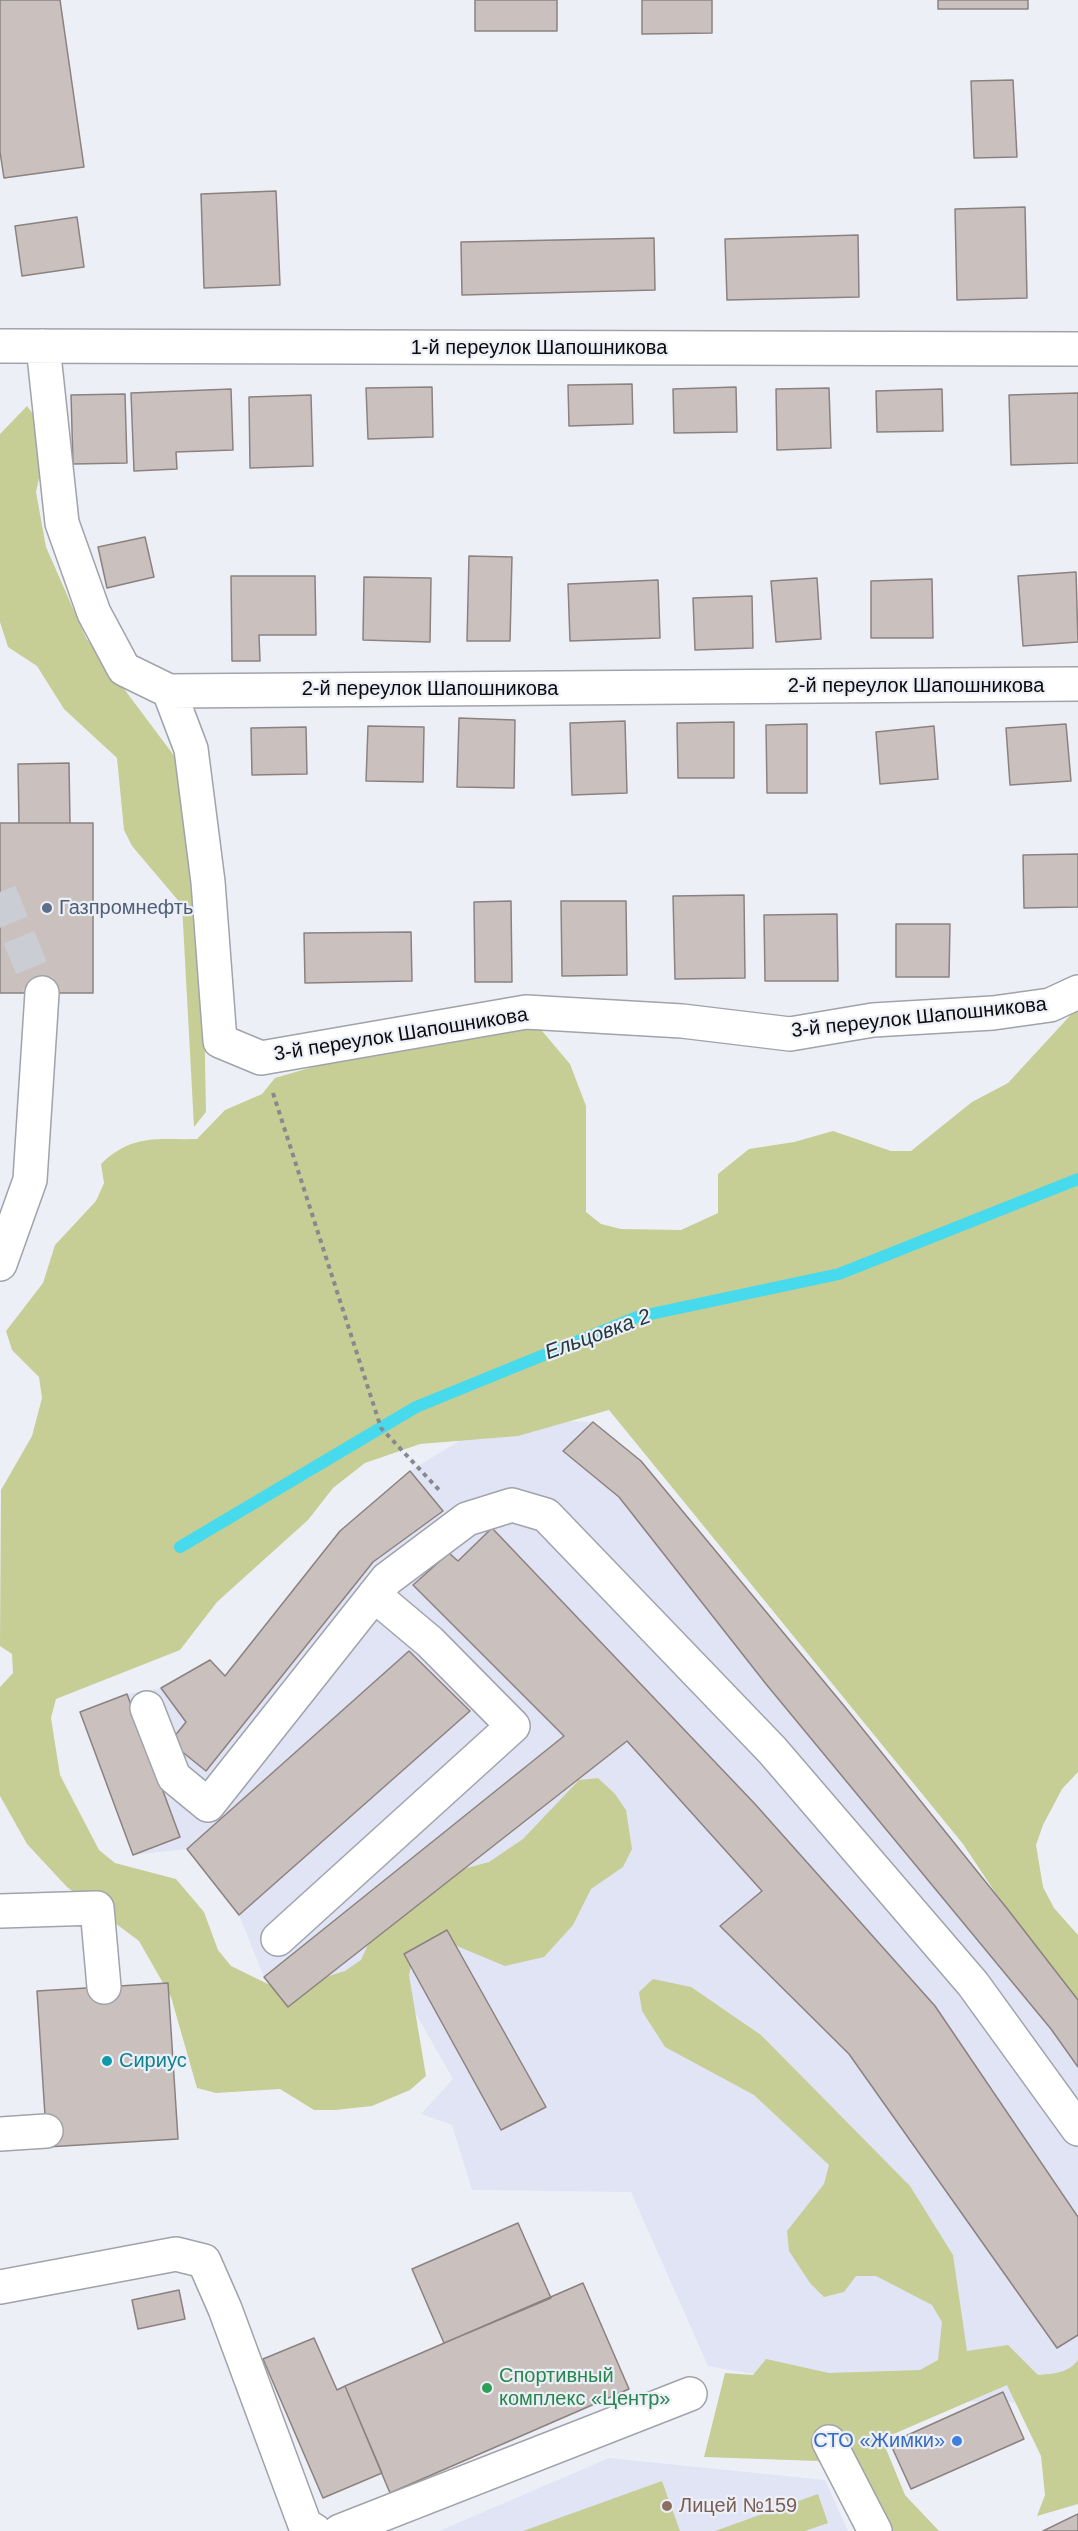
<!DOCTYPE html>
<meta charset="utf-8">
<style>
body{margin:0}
canvas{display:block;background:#edeff7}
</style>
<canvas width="1078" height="2531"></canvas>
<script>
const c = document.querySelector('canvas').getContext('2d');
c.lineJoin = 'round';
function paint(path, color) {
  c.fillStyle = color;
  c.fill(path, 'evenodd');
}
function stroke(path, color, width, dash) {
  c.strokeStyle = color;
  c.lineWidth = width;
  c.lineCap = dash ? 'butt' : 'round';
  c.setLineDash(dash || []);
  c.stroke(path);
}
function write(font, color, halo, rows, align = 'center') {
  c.font = font + ' Helvetica,sans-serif';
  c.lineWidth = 4.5;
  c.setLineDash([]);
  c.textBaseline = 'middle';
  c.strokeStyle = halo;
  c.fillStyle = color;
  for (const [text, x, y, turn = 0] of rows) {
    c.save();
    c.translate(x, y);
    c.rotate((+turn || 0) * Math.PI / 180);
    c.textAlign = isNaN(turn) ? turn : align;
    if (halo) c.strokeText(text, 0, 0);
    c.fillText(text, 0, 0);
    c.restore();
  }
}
const built = new Path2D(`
 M495,1419L593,1422L641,1461L845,1707L1009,1911L1078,2000V2404L899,2400L708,2366L631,2192L472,2190L452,2125L421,2114L453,2079L388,1965L288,2007L264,1977L239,1915L187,1849L133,1855L80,1712L127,1694L161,1688L210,1660L225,1676L410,1471Z
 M609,2458L825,2480L848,2531H439Z`);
const green = new Path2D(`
 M27,406L41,424L45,451L36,492L46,547L86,638L181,765L204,1008L206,1112L194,1127L182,905L132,846L124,830L117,758L64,709L37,666L8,647L0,622V434Z
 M1078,1007V1772L1062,1789L1043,1825L1036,1845L1043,1887L1054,1908L1078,1935V2017L963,1844L609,1410L518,1436L420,1444L365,1463L333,1488L308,1520L217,1602L180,1650L56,1699L51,1718L60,1775L99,1850L115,1863L176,1879L204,1912L218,1950L231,1966L268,1984L287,1989L345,1971L361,1960L394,1888L489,1862L523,1839L579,1780L598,1778L615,1794L626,1810L632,1849L623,1867L591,1889L573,1925L544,1957L505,1966L452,1944L414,1955L409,1975L426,2076L410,2090L372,2106L335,2110H314L280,2089L216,2093L197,2088L171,1997L139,1941L67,1887L27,1844L0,1796V1687L13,1673L12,1654L0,1646L1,1490L32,1436L42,1398L39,1377L12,1350L6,1331L43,1283L55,1245L96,1201L104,1183L101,1164C132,1134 156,1140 197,1139L225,1110L262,1094L275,1078L316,1066L451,1043L526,1012L570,1064L586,1106V1212L601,1224L621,1229L681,1230L718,1213V1174L749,1149L794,1142L833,1131L891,1151H911L972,1102L1008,1083Z
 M653,1979L691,1987L761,2035L910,2186L953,2255L967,2351L1008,2345L1038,2375C1052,2374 1069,2373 1078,2360V2504L1037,2516L1045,2495L1041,2456L1007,2385L882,2439L905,2495L939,2531H887L818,2461L704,2457L725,2373L753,2375L766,2359L829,2373L920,2370L938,2360L942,2322L932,2305L876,2276H856L844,2292L824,2297L810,2283L789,2251L787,2231L824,2184L829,2165L754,2095L665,2047L642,2011L639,1992Z
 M662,2481L680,2531H523Z
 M818,2494L828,2523L805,2531H715Z`);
const stream = new Path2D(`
 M180,1547L416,1407L637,1317L839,1274L1078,1179`);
const building = new Path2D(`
 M0,0H60L84,167L4,178L0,152Z
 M475,0H557V31H475Z
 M642,0H712V33L642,34Z
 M938,0H1028V9H938Z
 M1013,80L1017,157L974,158L971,81Z
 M276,191L280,285L204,288L201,194Z
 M1025,207L1027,298L957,300L955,209Z
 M77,217L84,267L22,276L15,226Z
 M858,235L859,297L727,300L725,239Z
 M654,238L655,290L462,295L461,242Z
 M632,384L633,424L569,426L568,385Z
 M432,387L433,437L368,439L366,388Z
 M736,387L737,432L674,433L673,389Z
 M829,388L831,448L777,450L776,389Z
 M231,389L233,450L176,452L177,469L134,471L131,393Z
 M942,389L943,431L877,432L876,391Z
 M1078,393V463L1011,465L1009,395Z
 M125,394L127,463L73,464L71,395Z
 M311,395L313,466L250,468L249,397Z
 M145,537L154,577L107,588L98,547Z
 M469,556L512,557L510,641H467Z
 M1076,572L1078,642L1023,646L1018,576Z
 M231,576H315L316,635H259L260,661H232Z
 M364,577L431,578L430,642L363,640Z
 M817,578L821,639L776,642L771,581Z
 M932,579L933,638H871V581Z
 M658,580L660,638L570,641L568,584Z
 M752,596L753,648L695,650L693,598Z
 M459,718L515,720L514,788L457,787Z
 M625,721L627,793L572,795L570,723Z
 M734,722V778H678L677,723Z
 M807,724V793H767L766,725Z
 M1066,724L1071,781L1010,785L1006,728Z
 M368,726L424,727L423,782L366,781Z
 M934,726L938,779L880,784L876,732Z
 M306,727L307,774L252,775L251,728Z
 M69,763L70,823H19L18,764Z
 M0,823H93V993H0Z
 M1078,854V907L1024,908L1023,855Z
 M744,895L745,978L675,979L673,896Z
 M511,901L512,982H475L474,902Z
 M561,901H626L627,975L562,976Z
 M837,914L838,981H765L764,915Z
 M896,924H950L949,977H896Z
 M411,932L412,981L305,983L304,933Z
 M593,1422L641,1461L845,1707L1009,1911L1078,2000V2067L1051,2029L766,1684L619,1497L563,1451Z
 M410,1471L443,1511L373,1562L206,1771L170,1742L186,1722L161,1688L210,1660L225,1676L340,1531Z
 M492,1528L755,1804L935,2006L1078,2217V2335L1057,2348L849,2054L720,1926L762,1891L627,1741L288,2007L264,1977L564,1736L413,1585L449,1553L458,1561Z
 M409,1651L470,1711L239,1915L187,1849Z
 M127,1694L180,1837L133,1855L80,1712Z
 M447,1930L546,2107L501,2130L404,1954Z
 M168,1983L178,2139L47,2147L37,1991Z
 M518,2223L551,2298L444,2343L412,2269Z
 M583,2283L629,2389L390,2493L345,2386Z
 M179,2290L185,2319L138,2329L132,2300Z
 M314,2338L337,2390L345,2386L382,2473L323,2498L263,2359Z
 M1003,2392L1024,2439L911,2489L890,2443Z
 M1078,2514V2531H1043Z`);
const minorTunnel = new Path2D(`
 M0,892L42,993`);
const path = new Path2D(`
 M273,1093L381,1428L441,1492`);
const minor = new Path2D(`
 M0,346L1078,349
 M43,346L62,523L94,613L124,669L169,691L1078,684
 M169,691L191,749L208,882L220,1041L261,1058L526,1012L682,1021L790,1034L873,1020L993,1013L1050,1005L1078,992
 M0,1264L30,1180L42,993
 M147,1708L174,1777L208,1805L387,1579L467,1519L512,1505L546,1515L772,1750L973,1984L1078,2129
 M0,1911L97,1908L104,1987
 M278,1939L513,1726L430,1642L374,1595
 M0,2134L46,2131
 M0,2287L176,2254L204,2261L225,2309L305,2525L315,2531
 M829,2442L875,2531
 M340,2531L690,2394`);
const markers = [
 [47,908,6,"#5c6f8a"],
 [107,2061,6,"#0f9aa8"],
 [487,2388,6,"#2e9e5b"],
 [957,2441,6,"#3f7fe0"],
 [667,2506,6,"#8d6e63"]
];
const streetNames = [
 ["1-й переулок Шапошникова",539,348],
 ["2-й переулок Шапошникова",916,686],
 ["2-й переулок Шапошникова",430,689],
 ["3-й переулок Шапошникова",919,1018,-6],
 ["3-й переулок Шапошникова",401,1035,-9]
];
const serviceNames = [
 ["Газпромнефть",59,908]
];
const cultureNames = [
 ["Сириус",119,2061]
];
const leisureNames = [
 ["Спортивный",499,2376],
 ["комплекс «Центр»",499,2399]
];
const shopNames = [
 ["СТО «Жимки»",945,2441]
];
const educationNames = [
 ["Лицей №159",679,2506]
];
const waterNames = [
 ["Ельцовка 2",598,1335,-20]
];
paint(built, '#e1e4f4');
paint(green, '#c6ce96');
stroke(stream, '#47d9ec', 12);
paint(building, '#cac0be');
stroke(building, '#8b8280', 1.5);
stroke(minorTunnel, '#cbcdd4', 33, [33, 16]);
stroke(minor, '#a1a3aa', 36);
stroke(path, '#88898f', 4, [4.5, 4.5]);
stroke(minor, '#fff', 33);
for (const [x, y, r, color] of markers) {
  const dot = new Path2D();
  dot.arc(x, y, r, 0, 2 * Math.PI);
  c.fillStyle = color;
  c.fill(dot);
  stroke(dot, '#edeff7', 2);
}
write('20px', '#0b0b0e', '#edeff7', streetNames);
write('20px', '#4e5e75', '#edeff7', serviceNames, 'left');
write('20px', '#0d838f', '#edeff7', cultureNames, 'left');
write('20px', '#27864d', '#edeff7', leisureNames, 'left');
write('20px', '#366cbe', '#edeff7', shopNames, 'right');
write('20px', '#785e54', '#edeff7', educationNames, 'left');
write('italic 21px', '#233b3f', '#edeff7', waterNames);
</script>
